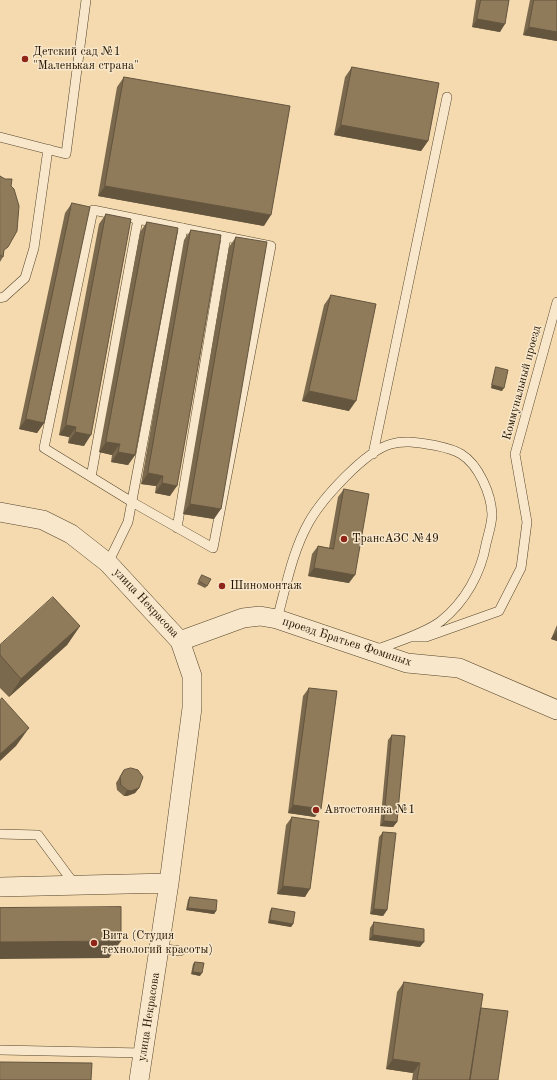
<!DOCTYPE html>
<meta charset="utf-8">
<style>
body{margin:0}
canvas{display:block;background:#f4daae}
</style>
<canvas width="557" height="1080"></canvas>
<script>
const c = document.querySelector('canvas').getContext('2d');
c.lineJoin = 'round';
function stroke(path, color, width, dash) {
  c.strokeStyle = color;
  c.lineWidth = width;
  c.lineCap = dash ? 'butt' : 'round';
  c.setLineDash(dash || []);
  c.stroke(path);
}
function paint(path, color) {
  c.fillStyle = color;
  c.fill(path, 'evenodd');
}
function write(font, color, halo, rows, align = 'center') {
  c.font = font + ' "Old Standard TT",serif';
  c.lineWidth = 3;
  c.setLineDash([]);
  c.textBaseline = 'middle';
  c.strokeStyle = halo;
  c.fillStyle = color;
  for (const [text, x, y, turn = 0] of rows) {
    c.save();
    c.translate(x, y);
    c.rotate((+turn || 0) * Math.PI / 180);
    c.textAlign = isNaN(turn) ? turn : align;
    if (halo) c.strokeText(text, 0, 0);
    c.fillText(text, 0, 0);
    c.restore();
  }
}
const service = new Path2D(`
 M0,137L66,154L86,0
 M93,210L271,246L213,548L132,502L44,448Z
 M0,298L4,297L25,278L34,248L48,149
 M373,454L447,97
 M91,477L138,219
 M177,528L226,237
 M108,563L128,522L183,228
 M277,619C286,587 292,552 309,522C322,499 365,451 391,444C405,440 419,443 433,445C442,447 453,449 461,454C479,465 491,494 492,514C492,524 488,535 486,544C481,573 465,602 441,621C426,633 394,643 375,650
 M411,637H426L499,611L521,568L527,522L515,454L557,302
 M0,834L38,835L75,885
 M159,948L180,951
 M0,1050L143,1053`);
const minor = new Path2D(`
 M0,512L43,520L71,534L108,563L180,641L192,676V708L169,883L139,1080
 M180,641L243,618L260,616L277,619L407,663L459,668L557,710
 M0,887L169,883`);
const wall = new Path2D(`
 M476,0H509L500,32L472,27Z
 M530,0H557V41L523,35Z
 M352,67L428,141L421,151L334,135L345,77Z
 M124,77L264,226L98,196L117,87Z
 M0,176L4,253L3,257L0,262Z
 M72,203L44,423L37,433L19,429L65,213Z
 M106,214L84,446L68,443L69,437L59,435L99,224Z
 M147,222L135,455L128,465L111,462L112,455L99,452L140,232Z
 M191,230L170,496L155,493L156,486L141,484L184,240Z
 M236,237L214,519L183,514L229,247Z
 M331,295L349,411L302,401L324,305Z
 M496,367L502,391L491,388L495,370Z
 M344,489L349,583L308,576L312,554L318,546L329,548L338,497Z
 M202,575L207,586L205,588L197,584Z
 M557,625V641L551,639Z
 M80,626L67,645L9,697L0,688V645Z
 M309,688L315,817L288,813L303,696Z
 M392,735L397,822L393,827L380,826L388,740Z
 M124,770L139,788L135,793L127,796H124L117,790L116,783Z
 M292,817L305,897L277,894L286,825Z
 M383,832L387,910L383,916L370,914L379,837Z
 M190,897L216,911L214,914L186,910L188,900Z
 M272,908L293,924L291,927L268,923L270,911Z
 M374,922L420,947L369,940L370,928Z
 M195,962L200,976L191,974L193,964Z
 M404,982L481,1008L498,1080H412L413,1073L386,1069L397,992Z`);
const shadedWall = new Path2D(`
 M477,19L505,24L500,32L472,27Z
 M529,27L557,32V41L523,35Z
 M341,125L428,141L421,151L334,135Z
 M105,186L271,215L264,226L98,196Z
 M492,385L504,388L502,391L491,388Z
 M309,391L356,401L349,411L302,401Z
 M26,419L44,423L37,433L19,429Z
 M66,425L76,427L69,437L59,435Z
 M75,432L91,435L84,446L68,443Z
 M106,442L120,444L112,455L99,452Z
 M118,452L135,455L128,465L111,462Z
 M148,473L163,476L156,486L141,484Z
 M162,483L177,486L170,496L155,493Z
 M190,504L221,509L214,519L183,514Z
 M314,568L355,575L349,583L308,576Z
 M80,626L67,645L9,697L21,679Z
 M557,631V641L551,639Z
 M29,728L16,746L0,761V754Z
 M139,788L135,793L127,796H124L127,790Z
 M293,805L321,809L315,817L288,813Z
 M384,821L397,822L393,827L380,826Z
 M283,886L310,889L305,897L277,894Z
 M188,908L216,911L214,914L186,910Z
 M374,909L387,910L383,916L370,914Z
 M270,920L293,924L291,927L268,923Z
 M373,935L424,942L420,947L369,940Z
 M121,941L109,958L0,959V942Z
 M193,972L202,973L200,976L191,974Z
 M393,1059L420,1063L413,1073L386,1069Z`);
const building = new Path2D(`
 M481,0H509L505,24L477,19Z
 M534,0H557V32L529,27Z
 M352,67L439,83L428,141L341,125Z
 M124,77L290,106L271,215L105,186Z
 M0,176L5,179H12L11,186L14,189L19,206L17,231L8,247L4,250L3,257L0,255Z
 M72,203L90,207L44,423L26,419Z
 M106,214L131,219L91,435L75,432L76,427L66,425Z
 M147,222L178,228L135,455L118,452L120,444L106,442Z
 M191,230L221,235L177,486L162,483L163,476L148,473Z
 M236,237L267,242L221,509L190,504Z
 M331,295L376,304L356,401L309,391Z
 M496,367L508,370L504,388L492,385Z
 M344,489L369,494L355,575L314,568L318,546L333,549Z
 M202,575L211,579L207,586L199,581Z
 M53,597L80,626L21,679L0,655V645Z
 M309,688L337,691L321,809L293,805Z
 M2,698L29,728L0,754V701Z
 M392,735L405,736L397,822L384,821Z
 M131,768L138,770L143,777L139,788L131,791L127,790L121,785L120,777L124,770Z
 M292,817L319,821L310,889L283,886Z
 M383,832L396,833L387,910L374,909Z
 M190,897L217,900L216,911L188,908Z
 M121,907V941L0,942V908Z
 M272,908L295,912L293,924L270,920Z
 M374,922L424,929V942L373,935Z
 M195,962L204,963L202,973L193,972Z
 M404,982L483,994L470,1080H417L420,1063L393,1059Z
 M481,1008L508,1011L498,1080H470Z
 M0,1062L92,1063L91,1080H0Z`);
const markers = [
 [25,59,4,"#8f2418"],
 [344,539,4,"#8f2418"],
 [222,586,4,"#8f2418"],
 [316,810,4,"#8f2418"],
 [94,943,4,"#8f2418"]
];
const poiNames = [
 ["Детский сад №1",33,52],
 ["\"Маленькая страна\"",33,66],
 ["ТрансАЗС №49",352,539],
 ["Шиномонтаж",230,586],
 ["Автостоянка №1",324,810],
 ["Вита (Студия",102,936],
 ["технологий красоты)",102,950]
];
const streetNames = [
 ["Коммунальный проезд",522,383,-75],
 ["улица Некрасова",146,603,47],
 ["проезд Братьев Фоминых",347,642,18],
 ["улица Некрасова",149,1017,-81]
];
stroke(service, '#56452c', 10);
stroke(minor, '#56452c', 20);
stroke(service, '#f8e7ca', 9);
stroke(minor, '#f8e7ca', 19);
paint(wall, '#7b694d');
paint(shadedWall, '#64553f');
paint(building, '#8f7a5a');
stroke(building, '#64553f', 1);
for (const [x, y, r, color] of markers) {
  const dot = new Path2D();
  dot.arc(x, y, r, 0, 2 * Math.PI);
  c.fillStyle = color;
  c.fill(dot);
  stroke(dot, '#f8e7ca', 1.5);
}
write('12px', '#211300', '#f8e7ca', poiNames, 'left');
write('12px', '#211300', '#f8e7ca', streetNames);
</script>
